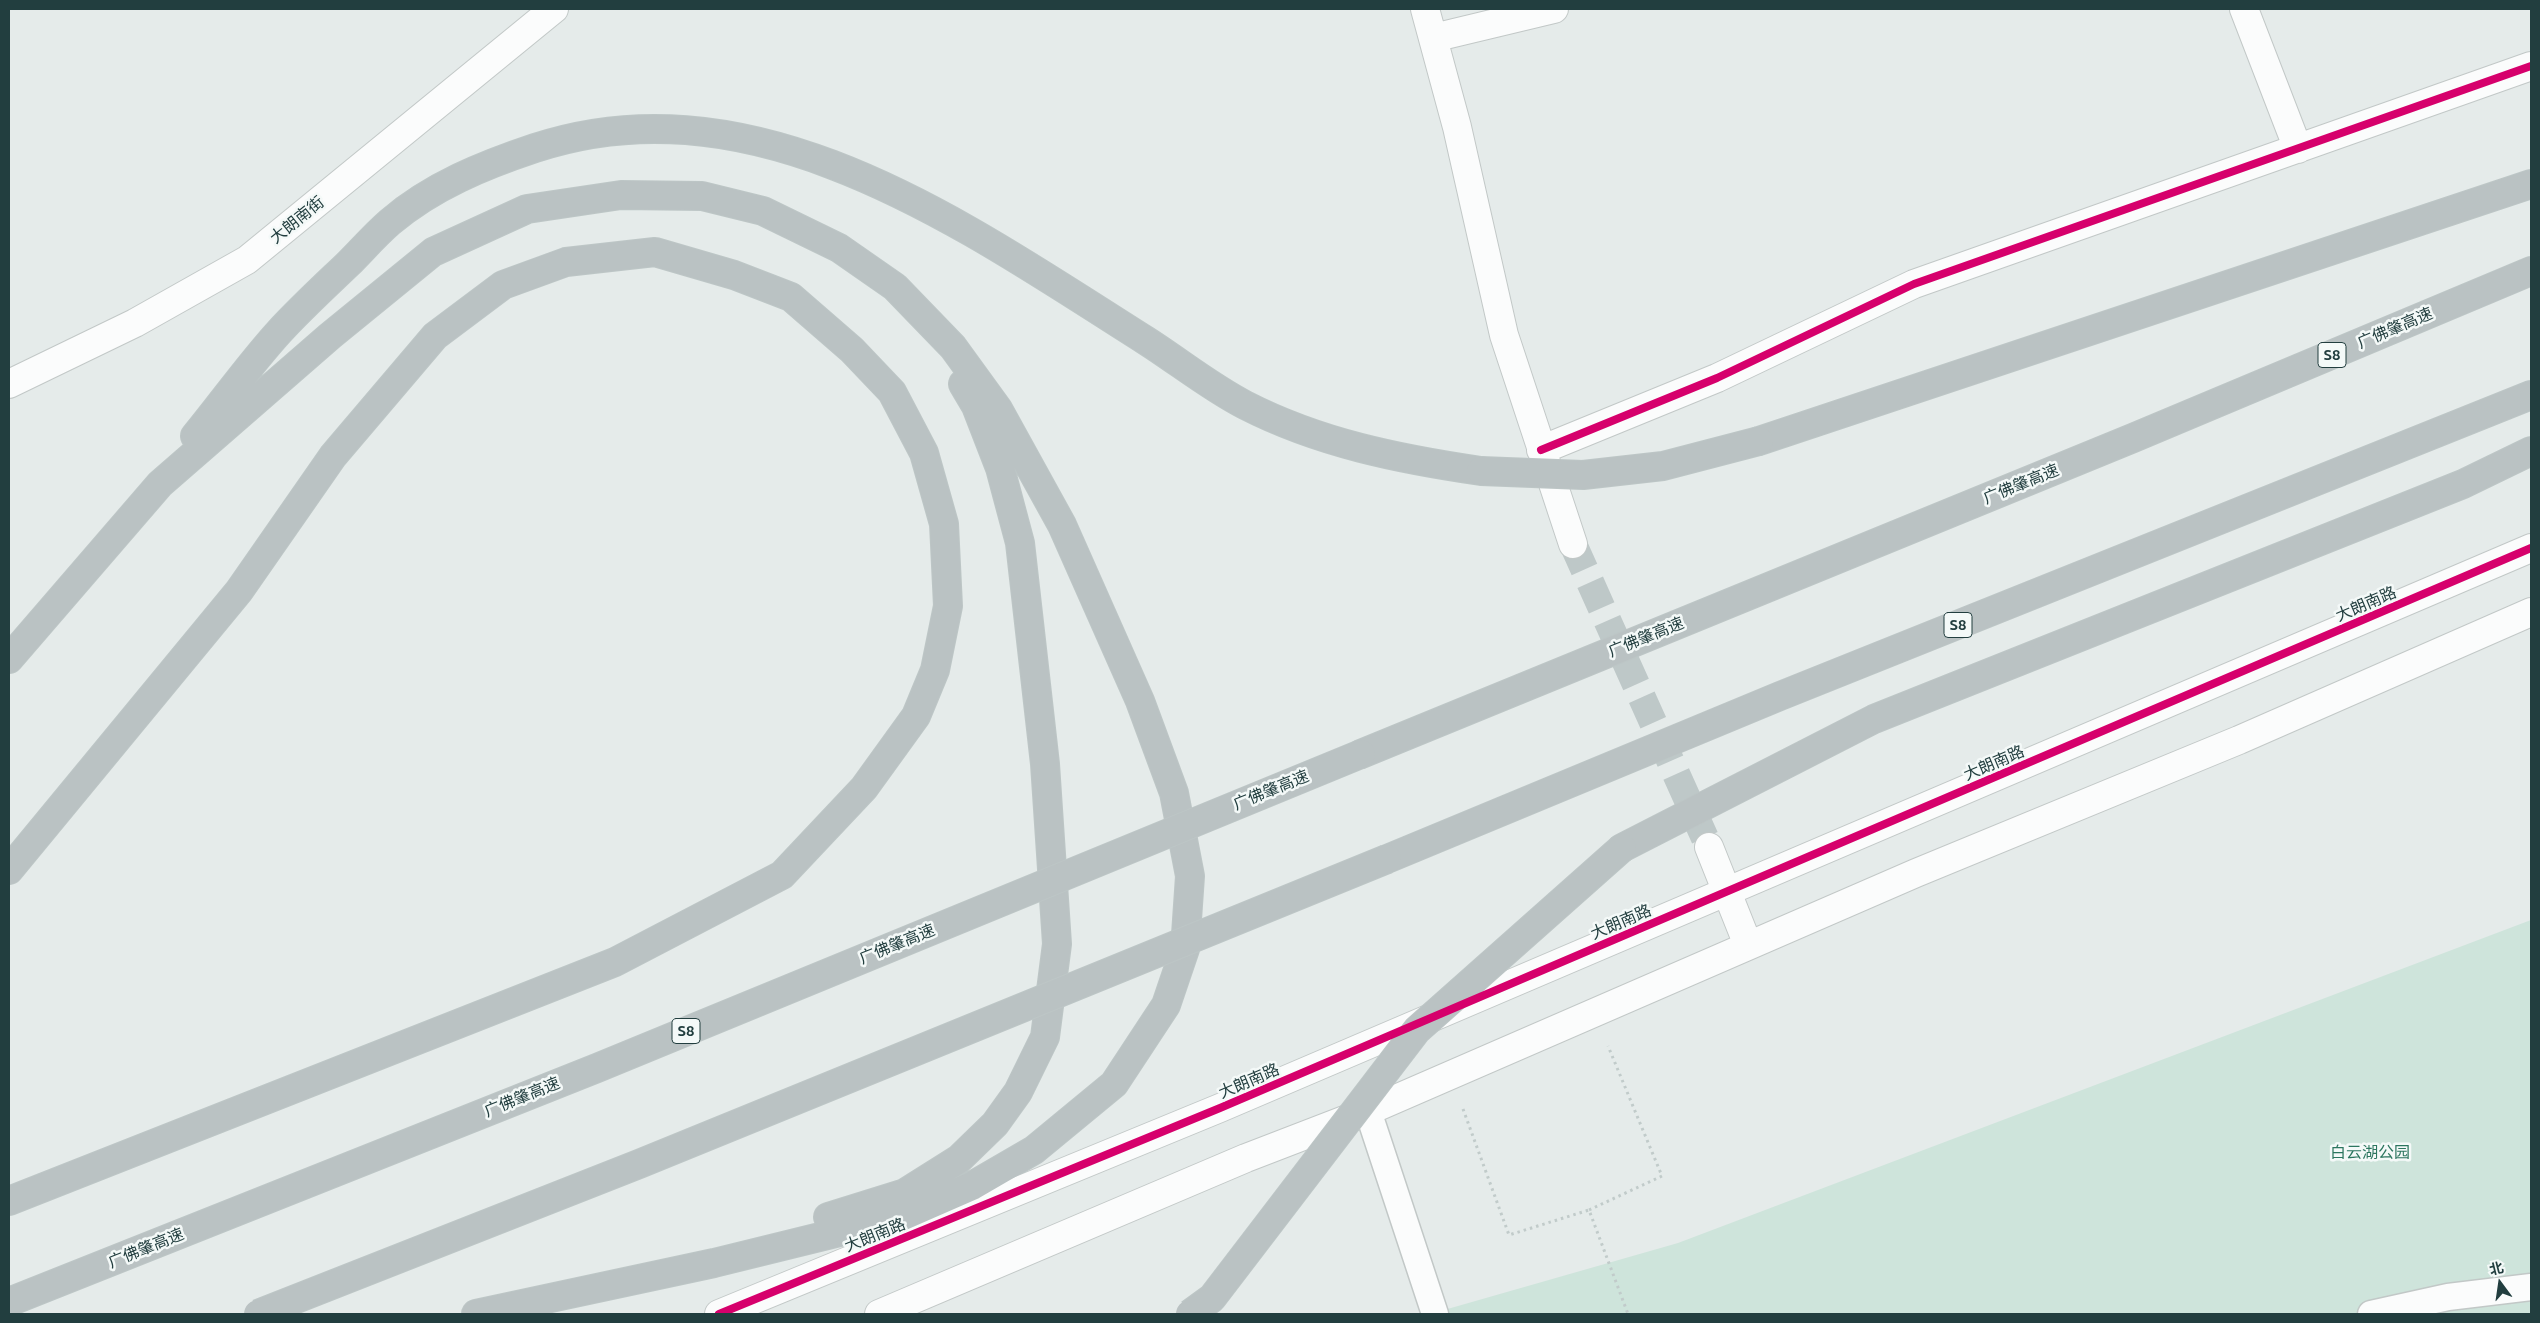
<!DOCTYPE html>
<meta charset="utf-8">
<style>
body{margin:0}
#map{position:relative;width:2540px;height:1323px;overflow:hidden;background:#e5ebea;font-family:Ubuntu,"Noto Sans SC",sans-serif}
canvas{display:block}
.frame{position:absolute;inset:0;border:10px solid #223e3f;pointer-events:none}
.north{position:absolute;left:2475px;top:1258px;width:50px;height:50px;-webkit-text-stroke:4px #f4f9f8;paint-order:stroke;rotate:346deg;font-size:14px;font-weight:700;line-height:20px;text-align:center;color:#223e3f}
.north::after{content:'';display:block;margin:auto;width:18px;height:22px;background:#223e3f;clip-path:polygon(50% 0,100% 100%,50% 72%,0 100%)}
</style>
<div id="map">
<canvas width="2540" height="1323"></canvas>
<div class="frame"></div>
<div class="north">北</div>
</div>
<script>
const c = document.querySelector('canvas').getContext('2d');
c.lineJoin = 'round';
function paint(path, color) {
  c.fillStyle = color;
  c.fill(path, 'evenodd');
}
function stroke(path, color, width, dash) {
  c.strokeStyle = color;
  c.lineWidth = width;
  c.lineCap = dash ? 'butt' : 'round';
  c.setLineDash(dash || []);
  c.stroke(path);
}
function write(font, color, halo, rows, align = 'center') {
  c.font = font + ' Ubuntu,"Noto Sans SC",sans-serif';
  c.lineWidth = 5;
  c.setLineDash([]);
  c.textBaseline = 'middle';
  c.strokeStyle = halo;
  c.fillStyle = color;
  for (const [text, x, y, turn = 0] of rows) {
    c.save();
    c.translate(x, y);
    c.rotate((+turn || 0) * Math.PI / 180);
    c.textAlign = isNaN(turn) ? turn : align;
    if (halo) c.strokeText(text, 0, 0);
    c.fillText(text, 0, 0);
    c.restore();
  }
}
const green = new Path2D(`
 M2531,920V1314H1430L1678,1243Z`);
const minorTunnel = new Path2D(`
 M1573,544L1709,847`);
const path = new Path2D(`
 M1463,1109L1509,1235L1589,1210L1628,1314
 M1589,1210L1662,1176L1608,1046`);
const service = new Path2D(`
 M1368,1111L1435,1314
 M2371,1314L2448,1297L2531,1287`);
const minor = new Path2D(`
 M1425,9L1457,127L1504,335L1573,544
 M2244,9L2298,149
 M1433,38L1554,9
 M9,384L135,323L247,260L554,9
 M1541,450L1717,378L1914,284L2531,66
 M1709,847L1748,945`);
const tertiary = new Path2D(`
 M719,1314L1220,1108L2531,548
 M879,1314L1246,1158L1368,1111L1916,873L2239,740L2531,612`);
const motorway = new Path2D(`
 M195,436C223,402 249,365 279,332C301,308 325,286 348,264C362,250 375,235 390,222C432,186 484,165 535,148C757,75 966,227 1145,340C1178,361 1210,387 1245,405C1319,443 1399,459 1481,471
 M1759,441L2531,184
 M9,659L160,484L330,336L433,252L527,209L621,195L702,196L763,211L839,248L895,287L953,347L998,409L1062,525L1140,701L1174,793L1190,876L1185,949L1166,1005L1114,1084L1034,1150L972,1186L901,1217L714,1263L476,1314
 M1361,754L2133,438L2531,271
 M1622,848L1874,719L2463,484L2531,451
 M1387,859L1780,696L2531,395
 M9,870L239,591L333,456L435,336L503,285L566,262L655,252L734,275L791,297L852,350L892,392L924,453L944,524L948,606L935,670L916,716L864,788L782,875L615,962L9,1201
 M828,1217L905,1193L959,1159L995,1124L1018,1092L1045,1037L1057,944L1045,764L1020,543L1000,468L976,406L963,384`);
const motorwayBridge = new Path2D(`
 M1481,471L1583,475L1663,466L1759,441
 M9,1302L597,1068L1361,754
 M258,1314L639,1164L1387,859
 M1190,1314L1212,1298L1417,1030L1622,848`);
const cycleway = new Path2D(`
 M1541,450L1717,378L1914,284L2531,66
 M719,1314L1220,1108L2531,548`);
const shields = [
 [2332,355,28],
 [1958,625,28],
 [686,1031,28]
];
const shieldNames = [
 ["S8",2332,355],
 ["S8",1958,625],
 ["S8",686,1031]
];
const streetNames = [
 ["大朗南街",297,220,-39],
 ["广佛肇高速",2395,328,-23],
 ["广佛肇高速",2021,484,-22],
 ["大朗南路",2366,604,-23],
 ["广佛肇高速",1646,637,-22],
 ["大朗南路",1994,763,-23],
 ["广佛肇高速",1271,790,-22],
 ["大朗南路",1621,922,-23],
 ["广佛肇高速",897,944,-22],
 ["大朗南路",1249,1081,-23],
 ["广佛肇高速",522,1097,-22],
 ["大朗南路",875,1235,-22],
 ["广佛肇高速",146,1248,-22]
];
const parkNames = [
 ["白云湖公园",2370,1153]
];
paint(green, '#cee4db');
stroke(minorTunnel, '#bec8c8', 28, [28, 14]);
stroke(service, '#c2c8c7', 29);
stroke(minor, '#c2c8c7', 30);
stroke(tertiary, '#c2c8c7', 30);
stroke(motorway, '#bdc6c6', 30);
stroke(path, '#c1cbca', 3, [2.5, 4]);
stroke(service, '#fbfcfc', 26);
stroke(minor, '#fbfcfc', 28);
stroke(tertiary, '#fbfcfc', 28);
stroke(motorway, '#bac2c3', 28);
stroke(motorwayBridge, '#bdc6c6', 30, []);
stroke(motorwayBridge, '#bac2c3', 28);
stroke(cycleway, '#d6006c', 8);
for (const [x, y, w] of shields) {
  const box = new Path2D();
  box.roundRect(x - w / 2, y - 12.5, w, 25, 4);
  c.fillStyle = '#f4f9f8';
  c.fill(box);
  stroke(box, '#223e3f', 1);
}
write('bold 15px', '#223e3f', null, shieldNames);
write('16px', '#223e3f', '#f4f9f8', streetNames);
write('16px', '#2c765f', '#f4f9f8', parkNames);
</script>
